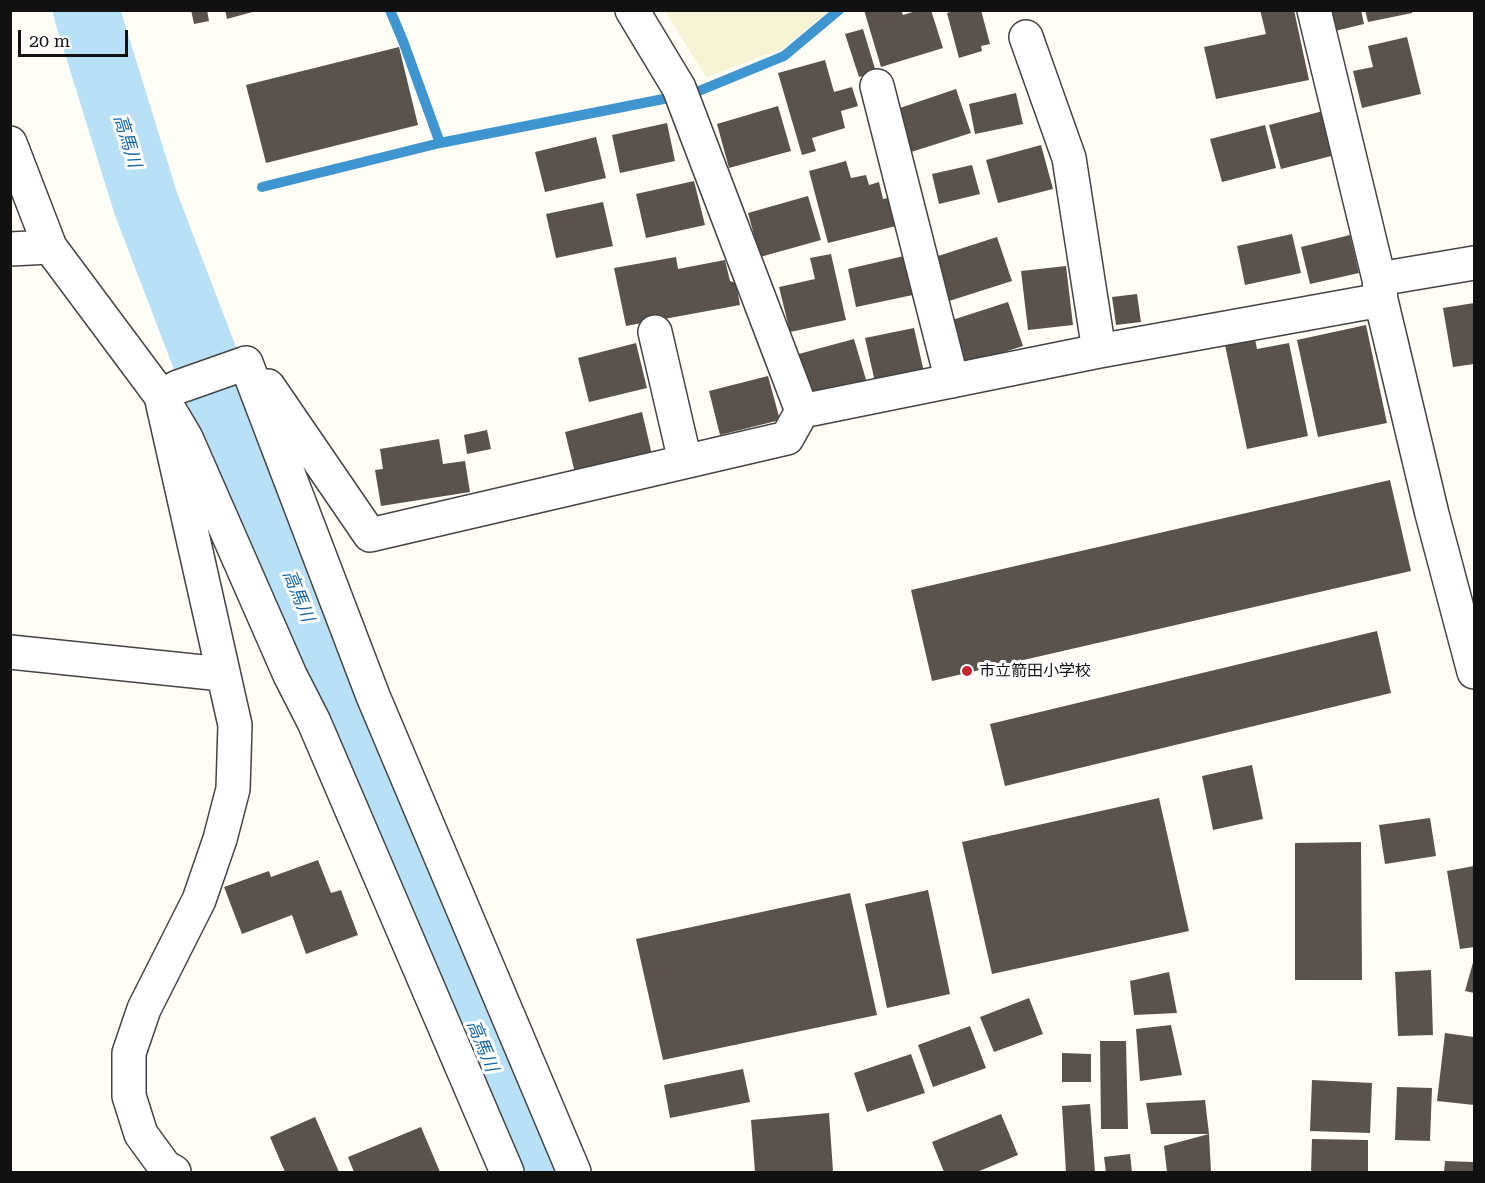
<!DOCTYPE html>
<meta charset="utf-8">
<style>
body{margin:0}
#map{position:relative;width:1485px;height:1183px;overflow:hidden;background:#fffdf5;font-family:"Roboto Serif",serif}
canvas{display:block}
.frame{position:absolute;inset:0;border:12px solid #111;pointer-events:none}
.scale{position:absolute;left:18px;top:30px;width:110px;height:27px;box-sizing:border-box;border:3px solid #111;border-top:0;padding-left:8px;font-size:18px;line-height:21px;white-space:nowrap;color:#111;-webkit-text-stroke:4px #fff;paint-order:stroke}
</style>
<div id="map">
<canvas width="1485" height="1183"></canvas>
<div class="frame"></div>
<div class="scale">20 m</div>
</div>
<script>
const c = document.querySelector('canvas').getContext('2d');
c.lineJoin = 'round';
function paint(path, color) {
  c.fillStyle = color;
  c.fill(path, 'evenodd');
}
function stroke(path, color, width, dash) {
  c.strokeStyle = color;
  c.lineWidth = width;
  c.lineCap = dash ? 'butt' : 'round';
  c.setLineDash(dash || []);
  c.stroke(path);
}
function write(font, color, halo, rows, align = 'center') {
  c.font = font + ' "Roboto Serif","Noto Sans JP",serif';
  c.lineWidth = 6;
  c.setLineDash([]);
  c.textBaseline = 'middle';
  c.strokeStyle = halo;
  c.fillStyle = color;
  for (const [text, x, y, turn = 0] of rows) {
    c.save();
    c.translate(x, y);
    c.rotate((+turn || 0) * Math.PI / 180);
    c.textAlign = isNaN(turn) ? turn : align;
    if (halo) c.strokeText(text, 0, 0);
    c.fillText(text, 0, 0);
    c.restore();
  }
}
const farmland = new Path2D(`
 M665,11H829L782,49L706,77Z`);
const stream = new Path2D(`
 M390,10L403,41L440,143
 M262,187L440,143L694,93L784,56L839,10
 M130,205L160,202`);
const river = new Path2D(`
 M86,10L146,204L234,434L400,854L436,930L533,1172`);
const building = new Path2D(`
 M191,10H207L209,21L194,24Z
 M225,10H255L256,11L227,19Z
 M864,10H901L903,15L919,10H931L943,48L881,67Z
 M958,10H981L990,44L981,46L982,51L959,58L947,13Z
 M1260,10H1294L1309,80L1216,99L1204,47L1266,34Z
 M1330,10H1361L1364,24L1335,31Z
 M1365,10H1412V13L1368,22Z
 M863,29L876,72L859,77L845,34Z
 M1407,37L1421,94L1362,108L1353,71L1373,67L1368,46Z
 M399,47L418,125L266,163L246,85Z
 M825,60L834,92L852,87L858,106L841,111L845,128L812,138L816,151L802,155L778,73Z
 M956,89L971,133L908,153L894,110Z
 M1016,93L1023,124L975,134L969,104Z
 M778,106L791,151L729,168L717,124Z
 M1323,111L1335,155L1281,169L1269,125Z
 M667,123L675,161L620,173L612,135Z
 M1265,125L1276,168L1222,182L1210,139Z
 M596,137L606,178L545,192L535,152Z
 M1041,145L1053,189L998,203L986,160Z
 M846,161L851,178L866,175L869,185L879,182L883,199L893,197L900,225L828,243L809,171Z
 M972,165L980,194L939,204L932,174Z
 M694,181L705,225L646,238L636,194Z
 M808,196L821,240L760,257L748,213Z
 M603,202L613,246L556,258L546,214Z
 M1292,234L1301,273L1245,285L1237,246Z
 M1350,235L1359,273L1310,284L1301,247Z
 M997,237L1012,281L949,301L935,257Z
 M831,254L846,320L790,332L779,287L815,279L810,258Z
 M904,256L913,295L856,307L848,269Z
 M676,257L678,269L725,260L730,281L736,283L740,305L626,326L614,268Z
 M1066,266L1073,325L1028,330L1021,271Z
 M1137,294L1141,322L1116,325L1112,297Z
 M1008,302L1023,346L961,366L946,322Z
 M1474,303V364L1453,367L1443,308Z
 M1366,325L1387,423L1318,437L1297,340Z
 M914,328L924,372L875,382L865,338Z
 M854,339L867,383L807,400L795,355Z
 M1255,339L1257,349L1289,343L1308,436L1247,449L1225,345Z
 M636,343L647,388L589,402L578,358Z
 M768,376L780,420L720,435L709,391Z
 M642,412L652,455L575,473L565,432Z
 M487,430L491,449L467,454L464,435Z
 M439,439L443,464L465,461L470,492L381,506L375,470L383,469L380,449Z
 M1390,480L1411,571L932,681L911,590Z
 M1377,631L1391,693L1005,786L990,724Z
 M1252,765L1263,819L1213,830L1202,776Z
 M1159,798L1189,931L992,974L962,842Z
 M1430,818L1436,856L1385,864L1379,825Z
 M1361,842L1362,980H1295V843Z
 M318,860L331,893L341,890L358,935L306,954L292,915L242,934L224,887L269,871L271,877Z
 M1474,866V947L1460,949L1447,871Z
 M928,890L950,994L887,1008L865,904Z
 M850,893L877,1015L663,1060L636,939Z
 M1474,959V993L1465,991Z
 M1431,970L1433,1035L1398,1036L1395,972Z
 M1169,972L1177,1013L1134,1015L1130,981Z
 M1029,998L1043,1034L994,1052L980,1017Z
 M1171,1025L1182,1075L1140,1081L1136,1029Z
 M970,1026L986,1068L933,1087L918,1045Z
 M1445,1033L1474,1037V1105L1437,1101Z
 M1100,1041H1126L1128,1129H1101Z
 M1062,1053L1091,1054V1082H1062Z
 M911,1054L925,1093L867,1112L854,1073Z
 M743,1069L750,1102L670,1118L664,1085Z
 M1312,1080L1372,1083L1370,1133L1310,1131Z
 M1397,1087L1432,1088L1430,1141L1395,1140Z
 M1205,1100L1209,1134H1151L1146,1103Z
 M1090,1104L1095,1172H1066L1062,1106Z
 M829,1113L833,1171L755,1172L751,1120Z
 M1001,1114L1018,1155L977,1172H944L932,1142Z
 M315,1117L339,1172H285L270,1137Z
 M421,1127L440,1172H354L348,1157Z
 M1209,1134L1211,1172H1167L1164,1146Z
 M1312,1139L1368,1140V1172H1311Z
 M1130,1154L1132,1172H1106L1104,1157Z
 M1445,1161L1473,1162V1172H1444Z`);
const minor = new Path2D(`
 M632,10L679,88L802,411L1099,351L1381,300
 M1314,10L1379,279L1381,300L1432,514L1474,672
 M1026,37L1069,158L1099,351
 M877,86L952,381
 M10,143L50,247L161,396L186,438L290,675L314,722L507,1172
 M10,249L50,247
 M1379,279L1474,263
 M655,332L685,461
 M246,363L373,696L574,1172
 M268,386L370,535L787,438L802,411
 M10,652L222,674
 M174,1172L165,1167L141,1134L129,1096V1053L144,1009L199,900L220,839L233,789L235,725L161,396L178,387L246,363`);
const markers = [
 [967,671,6,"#c5252c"]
];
const poiNames = [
 ["市立箭田小学校",979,671]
];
const waterNames = [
 ["高馬川",127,141,73],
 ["高馬川",298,596,68],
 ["高馬川",482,1046,68]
];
paint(farmland, '#f6f3d4');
stroke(stream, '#3e95d0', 10);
stroke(river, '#b8e0f7', 66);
paint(building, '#5a524d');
stroke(minor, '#444', 36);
stroke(minor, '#fff', 33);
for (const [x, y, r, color] of markers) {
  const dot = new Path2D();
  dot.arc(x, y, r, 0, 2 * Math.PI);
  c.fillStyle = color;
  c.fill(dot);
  stroke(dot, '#fff', 2);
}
write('16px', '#111', '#fff', poiNames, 'left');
write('italic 18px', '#1667a7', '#fff', waterNames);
</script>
